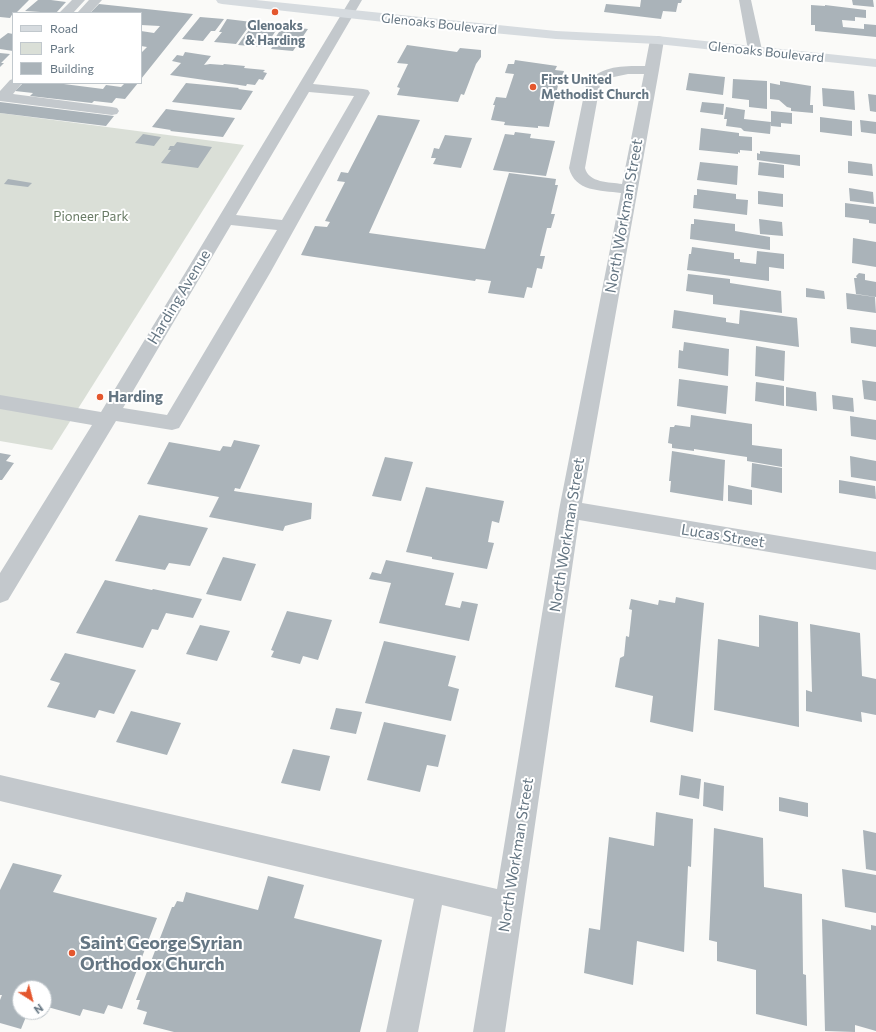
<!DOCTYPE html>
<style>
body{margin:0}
#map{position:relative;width:876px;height:1032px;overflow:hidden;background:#fafaf8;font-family:Commissioner,sans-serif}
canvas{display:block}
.legend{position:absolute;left:12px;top:12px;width:130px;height:72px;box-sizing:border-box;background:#fff;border:1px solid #c1c8cd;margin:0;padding:5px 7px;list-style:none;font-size:12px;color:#657683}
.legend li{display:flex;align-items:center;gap:8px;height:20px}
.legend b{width:20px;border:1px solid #c1c8cd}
.north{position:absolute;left:12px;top:980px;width:40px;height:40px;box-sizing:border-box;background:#fff;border:1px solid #c1c8cd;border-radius:50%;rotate:144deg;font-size:11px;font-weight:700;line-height:16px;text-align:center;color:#657683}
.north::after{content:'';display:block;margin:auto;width:14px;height:18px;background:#e4572e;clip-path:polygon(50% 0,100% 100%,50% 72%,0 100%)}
</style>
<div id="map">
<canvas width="876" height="1032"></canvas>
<ul class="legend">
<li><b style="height:5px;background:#d6dbdf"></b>Road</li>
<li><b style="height:11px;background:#dadfd7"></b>Park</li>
<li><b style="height:11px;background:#aab3b9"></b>Building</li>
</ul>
<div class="north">N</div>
</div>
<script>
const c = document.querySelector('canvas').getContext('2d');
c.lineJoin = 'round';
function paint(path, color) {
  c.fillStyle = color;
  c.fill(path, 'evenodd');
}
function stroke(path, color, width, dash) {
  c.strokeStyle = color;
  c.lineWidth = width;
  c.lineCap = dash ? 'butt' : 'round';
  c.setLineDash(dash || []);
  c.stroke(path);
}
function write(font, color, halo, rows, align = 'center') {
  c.font = font + ' Commissioner,sans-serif';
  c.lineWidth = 4;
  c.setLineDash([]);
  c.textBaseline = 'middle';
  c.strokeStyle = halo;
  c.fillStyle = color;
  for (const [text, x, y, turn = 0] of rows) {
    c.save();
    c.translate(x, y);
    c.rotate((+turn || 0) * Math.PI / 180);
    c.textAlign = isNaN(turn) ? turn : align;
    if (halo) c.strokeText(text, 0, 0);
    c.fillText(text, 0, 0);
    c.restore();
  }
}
const green = new Path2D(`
 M0,113L244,145L52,450L0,441Z`);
const building = new Path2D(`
 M0,0H29L16,13H13L10,18L0,17Z
 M38,0H51L66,2L56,13L25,11Z
 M641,0H682L681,3H678L676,12L663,11L661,19L604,12L606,4L640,7Z
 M852,0H873L874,7L853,5Z
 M99,4L193,14L141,79V53L147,47L141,46V31L154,33L160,26L141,25V13H90Z
 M811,5L825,6V5L866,10V18L855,17V21L842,20L843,27L864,29V24L876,25V37L815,31V25H811Z
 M200,17L224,19L215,31H211L203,41L182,39Z
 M227,19L252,22L236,44L214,42L222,32H219Z
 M254,23L279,26L271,38L268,37L261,47L238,45Z
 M283,26L308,29L293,51L271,49L278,38H275Z
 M8,33L13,34V51L0,49V39Z
 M407,45L457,52L460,48L481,50V57L476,64L464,95L461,94L458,102L397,95L400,88L397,87L408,64L397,63Z
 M185,52L211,56L204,65L210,64L223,65L224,64L245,66L244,68L265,70L263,72L267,73L263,80L259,79L255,85L247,84L246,86L170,75L181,63L172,61L177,55L183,56Z
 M0,53L10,54L1,63H4L0,67Z
 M515,60L557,66L555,70L564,71L562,77L560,76L549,127L538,126V128L504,125L505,122L491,120L495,105H493L496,97L506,98L514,74L505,73L508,64H514Z
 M689,73L725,77L723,95L686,90Z
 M733,79L767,81V109L749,107V100L732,98Z
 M780,81L811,86L810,105H813V113L791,111V108L787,107L779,100L770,99V83L780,85Z
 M23,83H56L103,89L106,85L121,87L125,83H138L125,99L116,98L112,103L94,101L92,103L30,96L33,93L15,91Z
 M186,83L239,88L238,89L253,91L241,110L172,102Z
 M822,88L854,91L855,110L823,106Z
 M868,94L876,95V112L870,111Z
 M0,102L114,116L106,126L0,113Z
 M702,102L724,104L723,115L700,112Z
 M726,107L745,110L744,119L771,122L770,134L744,131L741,128L726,126L727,119H724Z
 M166,109L235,118L223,137L170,131L171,130L152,127Z
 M771,111L792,113V124L781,123V127L771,126Z
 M378,115L420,120L369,233L485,249L509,173L556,179L555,185H558L551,214H555L551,228H547L540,256H545L542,269L537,268L532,288L527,287L524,298L488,293L491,281L476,279L475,281L301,255L315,226L327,227L330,222L325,221L345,182L337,181L341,172L348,173Z
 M820,117L852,121V136L820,132Z
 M860,120L876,122V134L861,132Z
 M701,128L739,133V136L752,137V151L740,150V153L738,152V154L699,150Z
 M515,132L531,134L530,138L555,141L546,176L493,170L505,134L514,135Z
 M143,134L161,137L154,146L135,143Z
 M445,135L472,138L461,168L433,164L436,158H431L434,148L439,149Z
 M177,142L212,147L198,168L161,163L171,150H168L170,146H174Z
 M760,151L800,155V166L757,160V153L760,154Z
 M848,161L872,164L873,176L848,173Z
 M700,162L738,166L737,185L697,180Z
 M759,162L784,165V178L758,175Z
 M8,179L32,183L28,187L4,184Z
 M849,188L873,192L874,204L850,201Z
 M697,189L736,194V199L748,200L747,215L693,208L694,195H697Z
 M758,191L783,194V207L758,204Z
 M845,203L876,207V224L869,223V220L845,217Z
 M694,219L735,224V231L770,237V250L690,239L691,224H694Z
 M759,219L782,222L783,236L760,234Z
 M853,238L876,242V267L852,263Z
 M692,247L734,253V259H740V262L756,264L757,251L784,254V269L769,267V281L687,270L689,254H691Z
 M859,273L865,274V280L876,282V297L856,294L854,278H857L856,276Z
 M688,274L730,279V283L781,291L782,313L713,304V295L686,291Z
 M806,288L824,291L825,299L806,297Z
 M846,293L875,297L876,313L847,309Z
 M674,310L726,318V322L739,324L740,310L797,318L799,347L672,328Z
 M850,327L876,330V347L851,343Z
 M684,342L729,349L728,376L678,368L679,350L683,351Z
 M756,346L785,351L784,381L755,376Z
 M679,379L728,386L726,414L677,406Z
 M862,380L876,382V401L864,399Z
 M756,382L784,386V406L755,401Z
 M786,387L816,392L817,411L786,406Z
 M832,395L853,398L854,412L833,409Z
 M691,415L752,424V445L782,449V467L747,461V457L694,449V451L672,448V444L668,443L670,427H674L675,425L690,427Z
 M850,416L876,420V440L851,436Z
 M234,440L260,445L240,489L235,488L234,491L312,503L311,519L285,526L283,531L209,517L219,497L147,484L169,442L220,451L223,446L231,447Z
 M672,451L725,460L723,501L670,492L671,481H669Z
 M0,453L11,455L6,461L14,463L2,480H0Z
 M850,456L876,461V481L851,477Z
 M385,457L413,462L401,501L372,496Z
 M752,463L782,468V493L751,487Z
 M839,480L875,486L876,499L839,493Z
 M728,485L752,490V505L728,501Z
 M426,487L504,501L499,523L492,521L488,542L494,543L487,569L432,559V557L406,552Z
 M139,515L208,528L190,566L169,563L165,570L115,561Z
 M223,557L256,564L241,601L206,594Z
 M386,560L454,573L445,605L460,608L462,601L478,604L469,641L379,623L391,583L369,579L372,572L381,574Z
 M105,580L152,590L153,589L202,599L193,618L166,613L158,630L152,629L143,648L76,633Z
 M676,597L704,603L693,732L650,722L653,696L615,687L620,658L624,656L626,636L629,637L632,610L629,609L631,599L658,605L659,600L675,603Z
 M287,611L332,620L318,660L303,656L300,664L271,657L274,651L271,650Z
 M759,615L798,622L799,727L714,710L718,639L759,647Z
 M810,624L860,633L862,676L876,679V715L861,712L862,722L806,711V690L812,692Z
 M200,625L230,631L217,661L186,654Z
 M384,641L456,656L448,686L459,689L451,721L365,703Z
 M65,653L136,670L114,714L99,710L95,718L47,707L60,683L50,680Z
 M336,708L362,712L356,734L330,729Z
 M131,711L181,723L167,755L116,742Z
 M384,722L446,735L438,767L427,765L420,792L367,780Z
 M293,749L330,756L320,791L281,783Z
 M681,775L701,779L699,799L679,795Z
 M704,782L724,786L723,811L703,806Z
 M779,797L808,803V817L779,811Z
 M656,812L693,819L691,867L688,866L684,952L637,941L633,985L584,973L589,928L600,930L609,837L654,846Z
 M714,828L763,838L764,887L802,894L803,974L806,975L807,1026L756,1014V970L717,961V942L709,940Z
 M863,830L876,833V871L866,869Z
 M13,863L62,875L53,892L157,918L122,1009L108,1005L104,1014L83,1009L80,1016L44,1006V988H20V1012H28L21,1029L0,1023V1000L2,995H0V890Z
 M842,869L876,875V913L845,907Z
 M268,876L304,885L294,918L382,940L360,1032H174L143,1024L147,1012L137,1009L140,1000H136L172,907H174L177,901L183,902L186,892L258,910Z
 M822,919L871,930V925L876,926V1031L855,1025V1032L825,1031Z`);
const minor = new Path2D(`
 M72,0H85L73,13H59Z
 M89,0H102L90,13H77Z
 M350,0H362L313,84L363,89L368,90L370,93L270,273L179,428L172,430L116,421L8,600L0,603V573L92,425L0,409V395L101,412ZM309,92L354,96L282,220L236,215ZM231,225L277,230L167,415L123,408Z
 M739,0H751L762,50L760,53H750L748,50Z
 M657,36L662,37L664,40L659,70L582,503L876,552V570L579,520L505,1032H473L492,917L442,905L418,1032H386L414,899L0,801V775L497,889L559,510L621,193C600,190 575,192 569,168L586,85C600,65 623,66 645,66L650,40L652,37ZM628,74H644L622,184C609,182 589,183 585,168L600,85L609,78Z
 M13,79V83H22L13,94L112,107L117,108L119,111L117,114L112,115L0,101V91L10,80Z`);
const major = new Path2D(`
 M216,0H256L556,31L657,36L876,59V67L657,44L556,39L420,26L222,4L218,3Z`);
const markers = [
 [275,12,4,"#e4572e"],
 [533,87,4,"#e4572e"],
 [100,397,4,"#e4572e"],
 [72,953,4,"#e4572e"]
];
const farStreetnames = [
 ["Glenoaks Boulevard",439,24,6],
 ["Glenoaks Boulevard",766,52,6]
];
const farPoinames = [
 ["Glenoaks",275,26],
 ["& Harding",275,41],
 ["First United",541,80,"left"],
 ["Methodist Church",541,95,"left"]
];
const farParknames = [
 ["Pioneer Park",91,217]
];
const streetNames = [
 ["North Workman Street",624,216,-80],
 ["Harding Avenue",179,297,-59],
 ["North Workman Street",567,535,-81],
 ["Lucas Street",723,536,9],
 ["North Workman Street",516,855,-81]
];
const poiNames = [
 ["Harding",108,397]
];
const nearPoinames = [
 ["Saint George Syrian",80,943],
 ["Orthodox Church",80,964]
];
paint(green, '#dadfd7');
paint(building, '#aab3b9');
paint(minor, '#c3c8cc');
paint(major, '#d6dbdf');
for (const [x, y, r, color] of markers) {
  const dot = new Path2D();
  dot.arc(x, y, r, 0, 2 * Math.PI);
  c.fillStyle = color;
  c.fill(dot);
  stroke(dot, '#fff', 1.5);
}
write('13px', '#657683', '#fff', farStreetnames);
write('bold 13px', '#657683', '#fff', farPoinames);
write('13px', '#687a64', '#fff', farParknames);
write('15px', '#657683', '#fff', streetNames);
write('bold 15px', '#657683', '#fff', poiNames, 'left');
write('bold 18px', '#657683', '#fff', nearPoinames, 'left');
</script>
